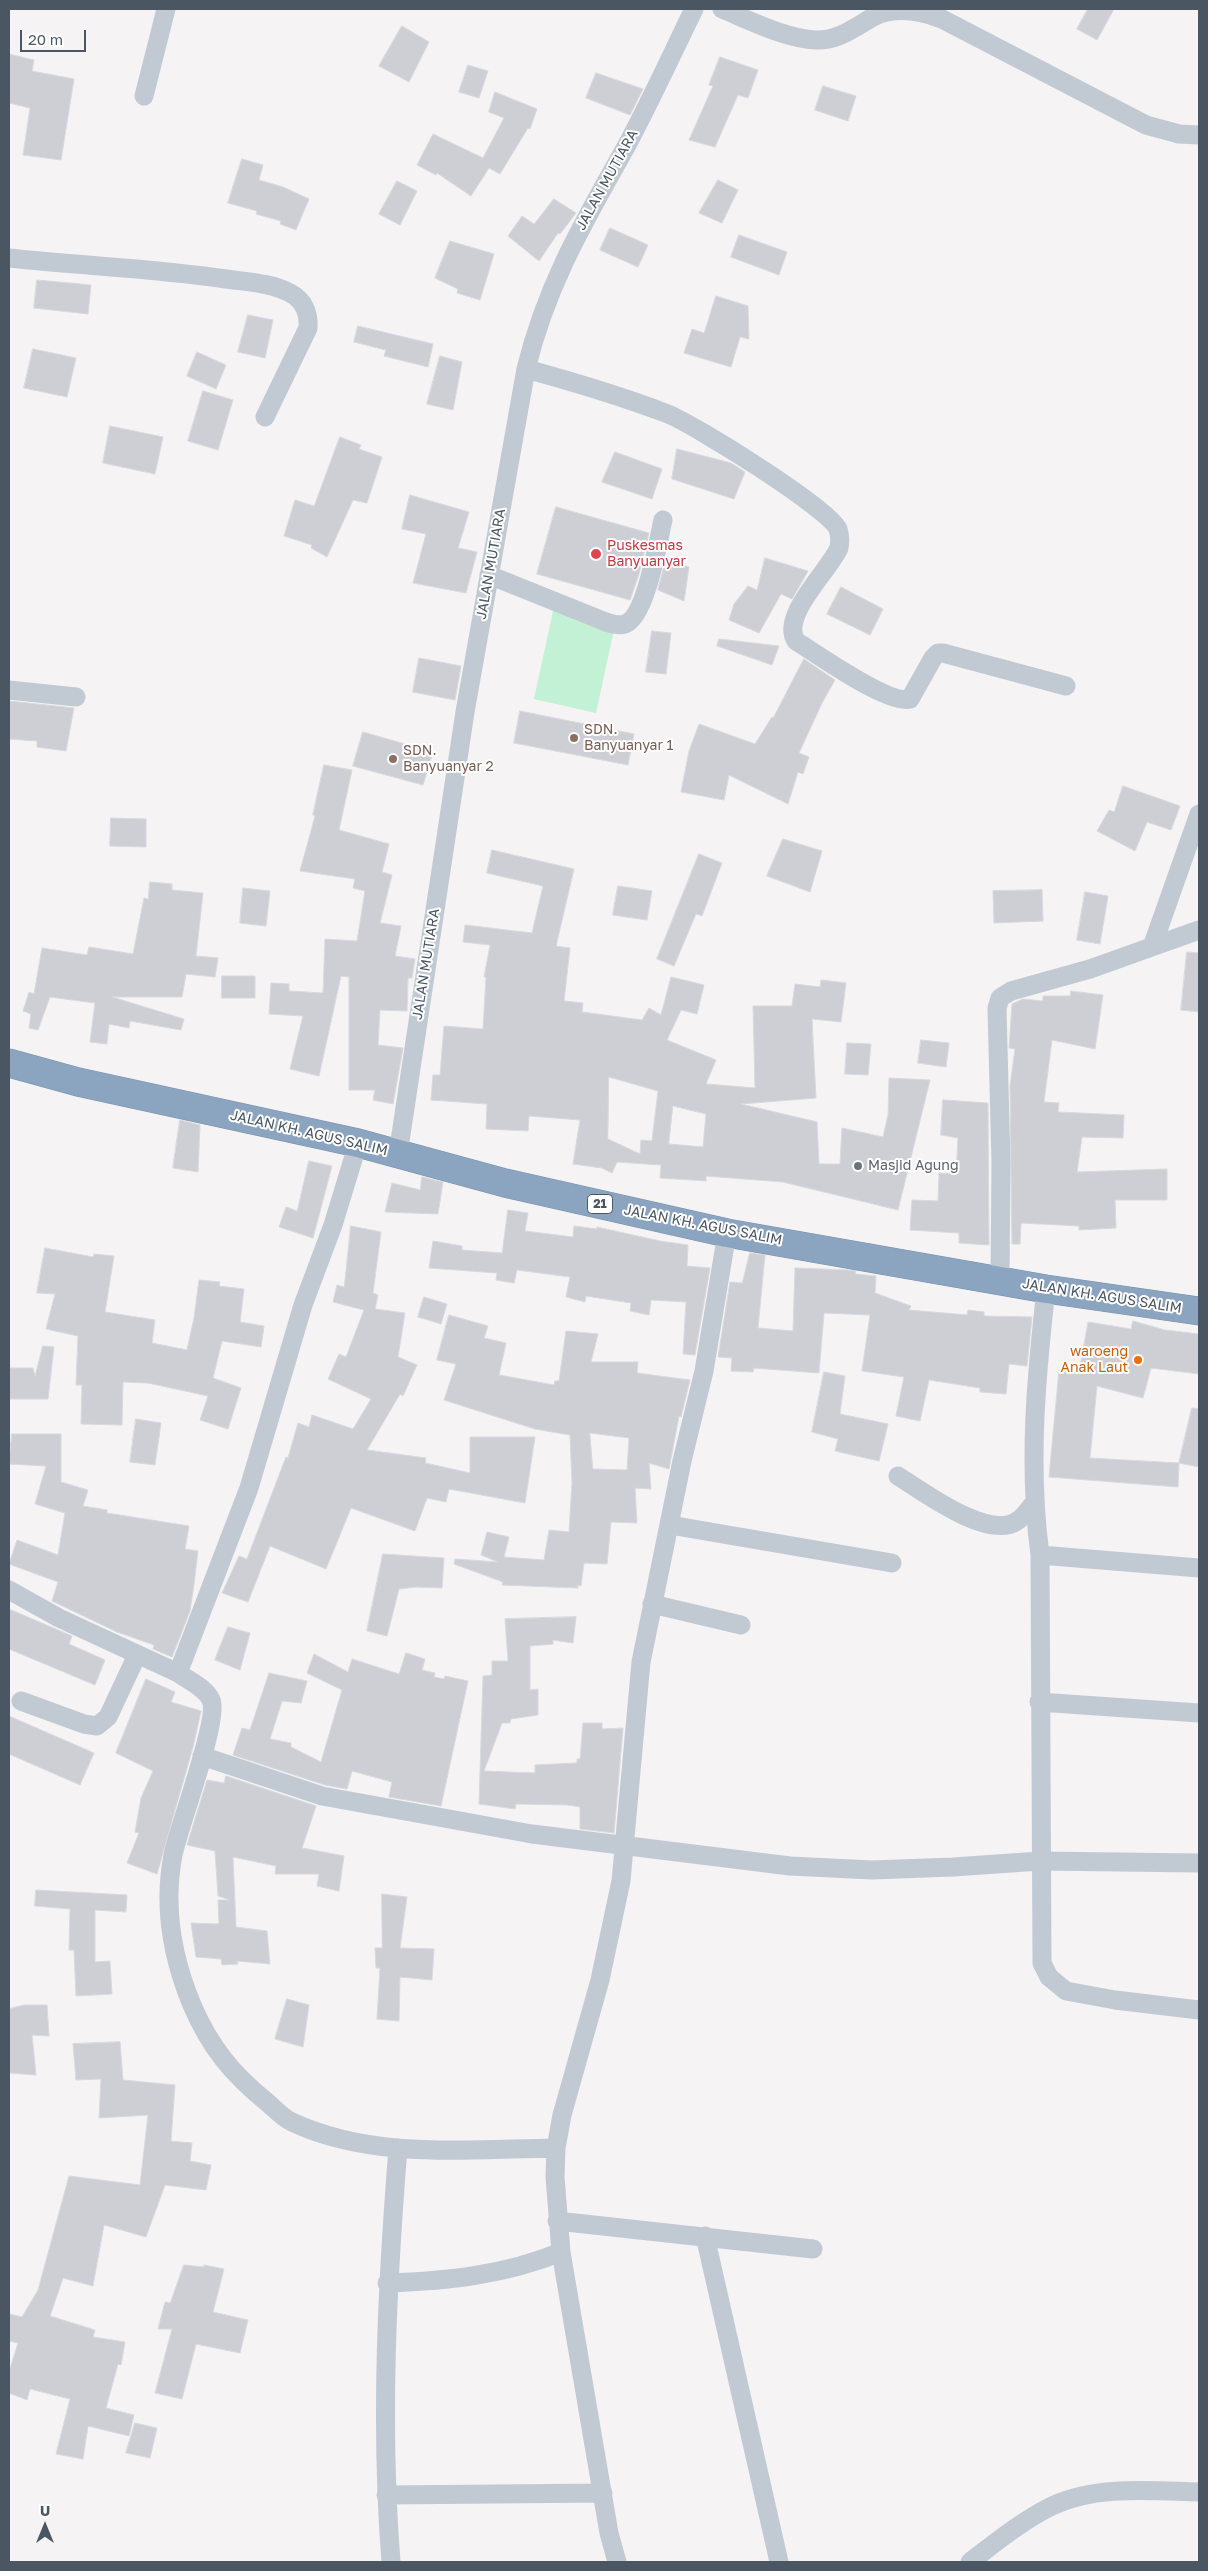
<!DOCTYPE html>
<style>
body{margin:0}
#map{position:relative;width:1208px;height:2571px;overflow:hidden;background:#f5f3f3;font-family:"Golos Text",sans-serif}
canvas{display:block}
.frame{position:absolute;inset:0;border:10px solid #4a5661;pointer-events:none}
.north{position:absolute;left:20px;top:2501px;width:50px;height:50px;-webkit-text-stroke:4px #fff;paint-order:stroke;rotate:0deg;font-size:14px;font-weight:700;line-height:20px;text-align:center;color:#4a5661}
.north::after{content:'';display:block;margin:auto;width:18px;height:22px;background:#4a5661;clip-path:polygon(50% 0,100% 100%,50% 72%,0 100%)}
.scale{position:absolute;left:20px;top:30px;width:66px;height:22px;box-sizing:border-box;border:2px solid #4a5661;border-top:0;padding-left:6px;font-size:15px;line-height:18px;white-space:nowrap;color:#4a5661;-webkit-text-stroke:4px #fff;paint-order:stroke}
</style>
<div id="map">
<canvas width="1208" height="2571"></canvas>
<div class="frame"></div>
<div class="north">U</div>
<div class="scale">20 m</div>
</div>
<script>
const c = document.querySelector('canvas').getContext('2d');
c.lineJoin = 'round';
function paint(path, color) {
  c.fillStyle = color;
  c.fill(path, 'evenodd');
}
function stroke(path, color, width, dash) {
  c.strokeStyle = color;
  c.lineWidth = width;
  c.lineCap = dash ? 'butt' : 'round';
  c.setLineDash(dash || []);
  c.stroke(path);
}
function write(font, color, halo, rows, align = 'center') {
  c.font = font + ' "Golos Text",sans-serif';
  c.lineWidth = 4;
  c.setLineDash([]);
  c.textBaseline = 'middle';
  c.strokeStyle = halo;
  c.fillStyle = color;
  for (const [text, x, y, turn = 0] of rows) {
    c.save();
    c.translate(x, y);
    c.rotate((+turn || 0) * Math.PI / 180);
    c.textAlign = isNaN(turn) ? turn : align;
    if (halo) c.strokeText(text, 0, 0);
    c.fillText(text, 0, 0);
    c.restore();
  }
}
const green = new Path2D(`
 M555,602L617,616L596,713L534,699Z`);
const building = new Path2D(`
 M1088,9H1114L1097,40L1077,29Z
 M402,26L429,42L409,82L379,66Z
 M9,54L34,60L32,71L74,79L61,160L23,155L30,108L9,103Z
 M720,57L758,70L748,98L738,95L715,147L689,140L713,86L709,85Z
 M468,65L488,71L479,98L459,92Z
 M596,73L643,89L630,115L586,98Z
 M823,86L856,96L848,121L815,110Z
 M495,92L537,109L530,129L528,128L500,174L489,168L471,196L437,173L436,175L417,165L433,134L483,158L504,118L489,112Z
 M242,159L263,165L259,180L283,187L309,199L296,230L280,224L281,221L256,214L257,211L228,203Z
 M718,180L738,190L722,223L699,213Z
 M397,181L417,191L400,225L379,214Z
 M554,199L576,213L560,234L558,233L539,261L508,236L522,216L534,224Z
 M610,228L648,245L638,267L600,250Z
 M739,235L787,252L779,275L731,257Z
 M450,241L494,254L480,300L457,293L458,289L435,278Z
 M37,280L91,285L88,314L34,308Z
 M716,296L748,306L749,339L740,337L731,367L684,353L692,329L704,333Z
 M248,315L273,320L265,358L238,352Z
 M358,326L433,344L428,367L384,356L386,350L354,342Z
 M33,349L76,358L67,397L24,388Z
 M197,352L226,365L216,389L187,376Z
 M440,356L462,362L453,410L427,404Z
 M203,391L233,400L218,450L188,441Z
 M110,426L163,437L155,474L103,463Z
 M340,437L361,445L359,449L382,457L367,503L353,500L327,557L311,548L312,545L284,536L295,500L314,506Z
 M677,449L731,463L745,472L734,499L672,479Z
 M615,452L662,469L652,499L602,482Z
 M410,495L469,512L458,548L477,552L466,593L413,583L426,534L402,529Z
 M556,507L649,533L639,574L630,600L537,574Z
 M765,558L808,571L792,599L781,594L759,633L729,620L734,604L748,586L757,590Z
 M666,560L689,567L684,601L658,590Z
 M841,587L883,609L870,635L827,614Z
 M652,631L671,633L666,674L646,672Z
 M719,639L779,646L772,665L717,646Z
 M419,658L461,666L455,700L413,692Z
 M804,659L835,680L822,703L799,753L809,757L803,774L798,772L788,804L729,775L724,800L681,792L689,751L699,724L755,744L772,717L773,718Z
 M9,701L74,708L66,751L37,747V741L9,739Z
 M520,711L634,734L628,765L514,743Z
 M363,732L433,752L423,785L353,766Z
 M324,765L352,770L339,830L389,844L382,872L392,875L380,923L401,926L395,956L415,959L412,978H408L407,1011L380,1010L378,1045L403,1048L393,1104L373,1100L375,1090H349V977L341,976L319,1076L290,1069L303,1016L269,1014L271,983L289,984V991L323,993L325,939L357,941L365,891L353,888L355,879L300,871L315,816L313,815Z
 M1123,786L1180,806L1171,830L1147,822L1135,851L1097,831L1109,810L1114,812Z
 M111,818L146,819V847L110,846Z
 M783,839L822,851L810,892L767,876Z
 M492,850L574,869L556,946L570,948L564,1001L583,1003L582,1012L642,1020L649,1008L661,1015L671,977L704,985L697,1014L681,1010L667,1040L716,1060L706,1084L755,1088L753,1006H792L795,984L820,987L821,980L846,983L841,1022L812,1019L816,1098L741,1104L817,1122L819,1164H840L842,1128L883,1137L888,1115L889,1078L930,1080L898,1210L783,1182L706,1176V1181L660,1178L661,1165L617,1162L612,1173L602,1168L573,1164L580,1120L529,1116L528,1131L486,1129L487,1104L431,1100L433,1075H440L444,1026L483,1029L486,977H484L490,945L463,942L465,925L532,933L543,886L487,873ZM609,1077L658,1091L652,1141L641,1140L640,1154L608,1139ZM673,1106L706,1114L703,1147L669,1144Z
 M699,854L722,863L702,916L696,914L674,966L657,959Z
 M150,882L172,884V890L203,893L196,956L218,958L215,977L186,974L182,997H112L184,1019L181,1030L130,1021L129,1028L109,1024L107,1044L90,1042L95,1003L50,997L38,1030L29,1028L31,1014L23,1011L29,992L34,994L42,948L87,955L89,947L133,954L144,898L148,899Z
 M618,886L652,891L647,920L613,915Z
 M243,888L270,891L266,926L240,923Z
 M1042,890L1043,921L994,923L993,891Z
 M1085,892L1108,896L1100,944L1077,940Z
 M1187,952L1199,953V1012L1181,1010Z
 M222,976H255V998H222Z
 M1071,991L1103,995L1095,1049L1052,1040L1044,1102L1059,1103L1058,1112L1124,1115L1123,1138L1082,1137L1077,1172L1167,1169V1200H1115L1116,1228L1079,1230V1226L1021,1223L1020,1244H1012L1010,1086L1015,1049L1009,1048L1012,1004L1023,999L1043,1001V996H1070Z
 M921,1040L949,1043L946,1067L918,1063Z
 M847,1043L871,1044L868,1075L845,1074Z
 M943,1100L988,1103L989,1245L959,1243V1233L910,1230L912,1200L938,1201L939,1173L956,1174L958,1138L941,1135Z
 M180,1120L200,1125L198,1172L173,1168Z
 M309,1161L332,1166L313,1238L279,1227L286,1207L297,1211Z
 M422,1177L443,1182L438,1214L385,1212L392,1183L420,1190Z
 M508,1210L528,1213L525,1231L573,1237L574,1226L597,1229V1227L660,1241L688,1245L687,1266L710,1268L695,1355L683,1354L686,1302L651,1300L649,1315L630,1311L631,1303L586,1296L585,1302L566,1297L570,1277L517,1270L514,1283L496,1280L497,1273L429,1268L433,1241L462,1246V1250L502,1253Z
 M351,1226L381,1232L373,1293L378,1295L375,1309L405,1313L398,1357L417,1365L403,1396L400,1394L367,1450L426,1458L425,1463L470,1473V1437H535L525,1503L449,1489L446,1502L427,1498L415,1531L351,1508L326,1569L270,1546L248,1602L222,1593L239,1556L247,1559L286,1457L288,1458L298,1423L309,1427L312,1415L353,1429L371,1399L328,1379L339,1354L346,1357L364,1310L333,1302L337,1285L344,1287Z
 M45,1248L93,1257L94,1254L114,1256L105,1312L155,1320L152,1343L187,1350L194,1318L199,1280L220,1282L219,1286L244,1289L240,1322L264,1326L261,1347L222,1341L213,1378L241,1388L228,1429L200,1420L208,1396L148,1383L123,1382L122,1425L81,1424L82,1385H76L78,1336L46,1329L55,1294L37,1293Z
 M750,1253L765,1255L758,1328L793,1331L795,1268L848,1270L856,1271L855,1274L876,1276L875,1293L911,1306L909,1310L967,1315L968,1310L984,1312V1316L1032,1317L1027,1366L1009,1364L1006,1394L980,1392V1388L929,1380L920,1421L896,1416L904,1377L862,1371L870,1315L824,1313L819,1373L754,1368L753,1372L731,1371L732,1358L718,1357L730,1282L742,1283Z
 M424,1297L447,1304L441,1324L418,1317Z
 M449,1315L488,1326L484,1338L506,1343L499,1375L554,1385L555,1381H559L566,1331L598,1334L591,1362H638L637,1373L690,1380L681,1417L679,1416L669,1469L649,1463L651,1489L635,1488L637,1523L611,1522L607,1564L584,1563L581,1586L578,1585V1588L502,1585L503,1582L454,1564L455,1559L498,1562L481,1555L487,1532L509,1537L504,1557L544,1560L549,1530L569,1532L572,1483L570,1435L535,1429L444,1400L456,1364L437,1360ZM590,1433L629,1438L627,1470L593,1469Z
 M1133,1321L1165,1330L1199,1334V1374L1151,1368L1143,1398L1097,1386L1090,1458L1179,1463L1178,1487L1049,1477L1059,1370L1079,1372L1088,1322L1131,1329Z
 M43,1346L54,1347L48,1399H9V1368H33L35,1376Z
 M824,1372L845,1376L840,1414L888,1424L879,1461L835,1451L838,1439L812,1432Z
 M1192,1408L1199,1409V1467L1179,1463Z
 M136,1419L161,1423L155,1465L130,1462Z
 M12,1434H61V1482L88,1490L83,1506L107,1510V1513L189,1526L185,1549L198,1551L194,1584L190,1611L172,1657L153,1649L154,1645L117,1632L52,1601L58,1582L9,1564L17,1540L58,1555L65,1513L35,1504L46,1466L9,1464Z
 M383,1554L444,1558L442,1588L416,1587L399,1589L387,1636L367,1631Z
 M9,1609L72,1636L69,1644L105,1660L95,1685L9,1649Z
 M576,1617L573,1643L553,1640V1644L530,1646V1690L538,1689V1715L511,1719L510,1723H502L484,1771L535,1773V1765L577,1763V1759H580L583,1723H602V1729L623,1728L614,1833L580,1829V1807L568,1805L516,1804L515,1809L479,1804L483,1676L492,1675V1661H508L505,1619Z
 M228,1627L250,1633L240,1670L215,1660Z
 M406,1653L425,1659L422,1670L435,1673L434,1677L444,1679L445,1676L468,1681L441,1806L389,1797L392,1782L352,1771L347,1789L325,1785L233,1755L242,1728L250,1730L269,1673L307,1681L301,1703L282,1701L270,1739L291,1743V1747L321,1762L342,1690L307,1673L314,1654L348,1672L352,1659L399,1674Z
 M146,1679L175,1692L171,1702L201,1711L193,1747L157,1874L127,1863L139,1833L135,1832L141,1798L153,1771L116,1753Z
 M9,1716L94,1753L80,1785L9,1754Z
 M226,1776L316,1806L302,1848L344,1856L339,1891L317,1886L319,1874H275L276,1866L233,1857L236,1927L267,1931L270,1964L237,1961L238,1964L222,1965L221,1959L196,1957L191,1923L219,1924L218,1900H230L218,1896L215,1851L187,1845L207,1780L224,1783Z
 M36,1890L127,1895L126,1912L95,1910V1962L110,1961L112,1994L76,1996L74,1950H69L70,1909L35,1906Z
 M382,1894L407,1897L400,1948L434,1949L432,1980L400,1977L399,2021L377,2019L380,1968H376L375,1948H382Z
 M287,1999L309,2005L303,2047L275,2039Z
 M25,2005H47L49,2036L32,2035L36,2075L9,2073V2009Z
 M120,2042L123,2080L175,2085L171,2141L192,2143L190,2161L211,2165L206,2190L165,2185L146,2237L104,2225L93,2286L63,2278L50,2316L95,2330L93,2337L125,2342L121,2365L118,2364L106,2408L134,2415L129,2436L88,2426L83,2459L56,2454L70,2399L30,2389L27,2400L9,2393V2372L18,2343L9,2341V2314L22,2317L38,2290L69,2176L140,2185L148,2115L99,2118L101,2079L76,2080L73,2044Z
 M184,2265L204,2267V2265L224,2269L213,2312L248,2320L240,2353L196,2344L182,2399L155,2393L172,2329H158L165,2302L170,2303Z
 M135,2423L157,2428L150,2458L126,2453Z`);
const street = new Path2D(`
 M722,9C749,20 786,39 816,40C839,41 856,26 875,16C897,6 921,11 942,19L1146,125L1179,134L1199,135
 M144,96L166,9
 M9,258C81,266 154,268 226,279C247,282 272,283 290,293C304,300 309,313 308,328L265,417
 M526,369C574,382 621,396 668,414C695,425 827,507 838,529C840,535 840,542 839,548C828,572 780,616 796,641C817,654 888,705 910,699L933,658L938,653H943L1066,686
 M489,575L606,622C612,624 619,626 625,624C646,617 658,541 663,520
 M9,690L76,697
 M1152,947L1199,814
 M358,1143L333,1225L303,1305L249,1488L178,1673C188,1680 206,1688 211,1700C220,1718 178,1829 173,1855C163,1907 172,1957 192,2005C210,2047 232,2074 268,2103C275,2109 283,2118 292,2122C373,2160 469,2149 556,2148
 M398,1154L465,712L526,369C547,283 585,220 627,145C651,100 672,54 694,9
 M1000,1280L1001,1163L997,1008L1000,998L1011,991L1090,969L1199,930
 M1046,1289C1036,1379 1028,1465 1040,1555L1042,1963L1049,1977L1066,1991L1115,2000L1199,2010
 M898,1476C922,1491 989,1541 1017,1521C1024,1517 1028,1510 1033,1504
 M670,1525L892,1563
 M1040,1555L1199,1568
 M9,1590L59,1618L178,1673
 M652,1604L741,1625
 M21,1701L84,1724L97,1726L108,1717L137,1655
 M1039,1702L1199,1713
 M202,1756L322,1796L532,1834L790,1866L872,1870L953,1867L1040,1861L1199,1863
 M557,2221L813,2249
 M705,2236L779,2562
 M387,2283C447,2281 505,2275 561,2252
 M386,2495L603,2493
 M391,2562C380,2424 387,2286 398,2148
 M617,2562L609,2533L561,2252L555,2177L556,2148L562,2115L600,1980L621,1881L641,1662L682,1461L704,1371L727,1233
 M970,2562C995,2543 1023,2520 1052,2506C1096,2485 1152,2491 1199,2492`);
const highway = new Path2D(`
 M9,1063L78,1082L358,1143L505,1183L727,1233L1046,1289L1199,1311`);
const markers = [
 [596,554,6,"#e0444e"],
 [574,738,5,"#8d6e63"],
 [393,759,5,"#8d6e63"],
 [858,1166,5,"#6b7280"],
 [1138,1360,5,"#e8710a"]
];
const shields = [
 [600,1204,25]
];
const shieldNames = [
 ["21",600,1204]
];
const streetNames = [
 ["JALAN MUTIARA",607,180,-61],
 ["JALAN MUTIARA",491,564,-80],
 ["JALAN MUTIARA",426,964,-81],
 ["JALAN KH. AGUS SALIM",309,1133,13],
 ["JALAN KH. AGUS SALIM",703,1225,11],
 ["JALAN KH. AGUS SALIM",1102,1296,9]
];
const healthNames = [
 ["Puskesmas",607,546],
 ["Banyuanyar",607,562]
];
const educationNames = [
 ["SDN.",584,730],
 ["Banyuanyar 1",584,746],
 ["SDN.",403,751],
 ["Banyuanyar 2",403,767]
];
const worshipNames = [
 ["Masjid Agung",868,1166]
];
const foodNames = [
 ["waroeng",1128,1352],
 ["Anak Laut",1128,1368]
];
paint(green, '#c3f1d5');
paint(building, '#cdcfd5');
stroke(building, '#d7d9de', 1);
stroke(highway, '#7690ad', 29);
stroke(street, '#c1cad2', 19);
stroke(highway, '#8ba5c1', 28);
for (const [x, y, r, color] of markers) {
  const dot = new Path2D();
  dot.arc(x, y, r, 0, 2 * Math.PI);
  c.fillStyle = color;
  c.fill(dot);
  stroke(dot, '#fff', 2);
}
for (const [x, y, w] of shields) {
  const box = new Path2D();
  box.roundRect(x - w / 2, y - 9.5, w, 19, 4);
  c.fillStyle = '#fff';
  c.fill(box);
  stroke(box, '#4a5661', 1);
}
write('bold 12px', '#4a5661', null, shieldNames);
write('14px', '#4a5661', '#fff', streetNames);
write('14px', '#be3a42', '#fff', healthNames, 'left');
write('14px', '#785e54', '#fff', educationNames, 'left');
write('14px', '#5b616d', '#fff', worshipNames, 'left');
write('14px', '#c56008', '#fff', foodNames, 'right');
</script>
